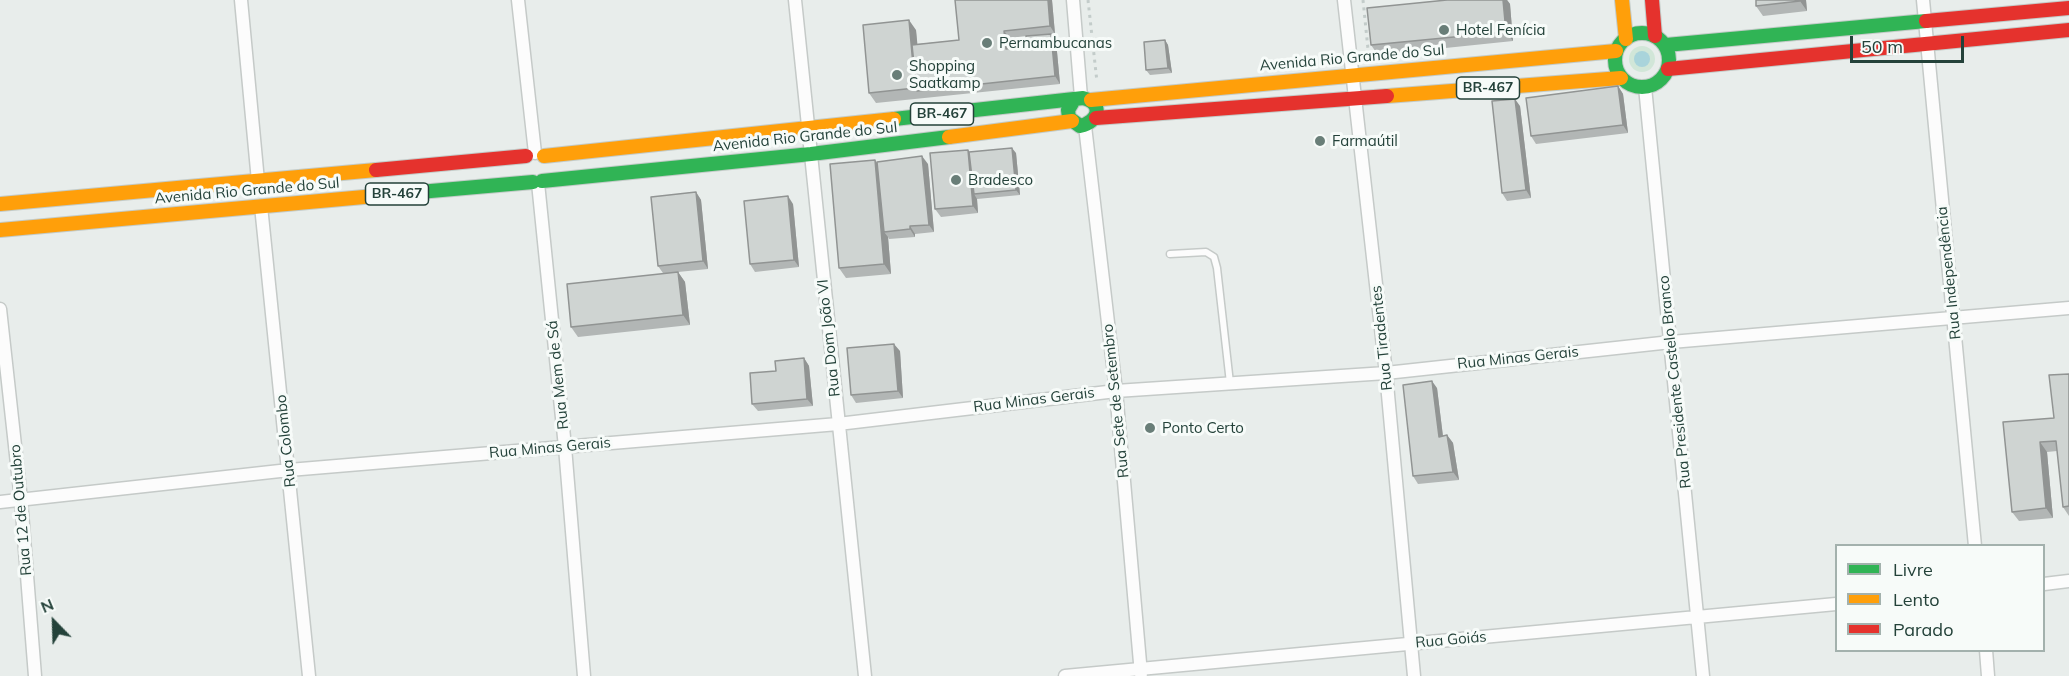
<!DOCTYPE html>
<meta charset="utf-8">
<style>
body{margin:0}
#map{position:relative;width:2069px;height:676px;overflow:hidden;background:#e8edeb;font-family:Mulish,sans-serif}
canvas{display:block}
.legend{position:absolute;left:1835px;top:544px;width:210px;height:108px;box-sizing:border-box;background:#f7fbf9;border:2px solid #a3b1ad;margin:0;padding:8px 10px;list-style:none;font-size:18px;color:#24423a}
.legend li{display:flex;align-items:center;gap:12px;height:30px}
.legend b{width:30px;border:2px solid #a3b1ad}
.north{position:absolute;left:24px;top:592px;width:60px;height:60px;-webkit-text-stroke:4px #f7fbf9;paint-order:stroke;rotate:337deg;font-size:16px;font-weight:700;line-height:24px;text-align:center;color:#24423a}
.north::after{content:'';display:block;margin:auto;width:21px;height:27px;background:#24423a;clip-path:polygon(50% 0,100% 100%,50% 72%,0 100%)}
.scale{position:absolute;left:1850px;top:36px;width:114px;height:27px;box-sizing:border-box;border:3px solid #24423a;border-top:0;padding-left:8px;font-size:18px;line-height:21px;white-space:nowrap;color:#24423a;-webkit-text-stroke:4px #f7fbf9;paint-order:stroke}
</style>
<div id="map">
<canvas width="2069" height="676"></canvas>
<ul class="legend">
<li><b style="height:8px;background:#30b455"></b>Livre</li>
<li><b style="height:8px;background:#ff9f0a"></b>Lento</li>
<li><b style="height:8px;background:#e5322d"></b>Parado</li>
</ul>
<div class="north">N</div>
<div class="scale">50 m</div>
</div>
<script>
const c = document.querySelector('canvas').getContext('2d');
c.lineJoin = 'round';
function paint(path, color) {
  c.fillStyle = color;
  c.fill(path, 'evenodd');
}
function stroke(path, color, width, dash) {
  c.strokeStyle = color;
  c.lineWidth = width;
  c.lineCap = dash ? 'butt' : 'round';
  c.setLineDash(dash || []);
  c.stroke(path);
}
function write(font, color, halo, rows, align = 'center') {
  c.font = font + ' Mulish,sans-serif';
  c.lineWidth = 6;
  c.setLineDash([]);
  c.textBaseline = 'middle';
  c.strokeStyle = halo;
  c.fillStyle = color;
  for (const [text, x, y, turn = 0] of rows) {
    c.save();
    c.translate(x, y);
    c.rotate((+turn || 0) * Math.PI / 180);
    c.textAlign = isNaN(turn) ? turn : align;
    if (halo) c.strokeText(text, 0, 0);
    c.fillText(text, 0, 0);
    c.restore();
  }
}
const green = new Path2D(`
 M1629 59a13 13 0 1 1 26 0a13 13 0 1 1-26 0Z`);
const water = new Path2D(`
 M1634 59a8 8 0 1 1 16 0a8 8 0 1 1-16 0Z`);
const path = new Path2D(`
 M1088,0L1097,82
 M1363,0L1369,59`);
const lane = new Path2D(`
 M1170,254L1206,252L1214,257L1217,268L1230,383`);
const street = new Path2D(`
 M241,0L258,181
 M518,0L535,153
 M795,0L865,676
 M1073,0L1081,97
 M1344,0L1386,373L1414,676
 M1923,0L1975,546
 M1645,87L1703,676
 M1085,126L1116,391L1141,674
 M538,183L565,447L584,676
 M261,206L309,676
 M0,309L21,500L35,676
 M0,502L289,470L838,424L1116,391L1386,373L1671,342L2069,308
 M2044,584L2069,581
 M1986,650L1988,676
 M1065,676L1836,604`);
const fast = new Path2D(`
 M1615 60a27 27 0 1 1 54 0a27 27 0 1 1-54 0Z
 M1666,45L1926,21
 M894,119L1083,98C1104,103 1099,122 1080,126L1069,118L1068,110L1074,100
 M542,181L811,154L949,137
 M408,193L533,182`);
const slow = new Path2D(`
 M1622,0L1626,39
 M1387,96L1621,78
 M1091,100L1616,51
 M949,137L1072,121
 M544,156L894,119
 M0,204L376,170
 M0,230L408,193`);
const jam = new Path2D(`
 M1652,0L1655,36
 M1926,21L2069,8
 M1668,69L2069,30
 M1096,118L1387,96
 M376,170L526,156`);
const wall = new Path2D(`
 M955,0H1052L1055,34H1051L1056,41L1060,84L876,103L869,93L916,30L917,44L959,40ZM1026,36L1027,46L1011,48L1010,38Z
 M1447,0H1507L1510,4L1513,41L1378,55L1371,45Z
 M1806,0L1807,11L1763,16L1756,6Z
 M1165,40L1168,45L1172,73L1150,75L1146,70Z
 M1618,86L1623,94L1628,133L1536,144L1531,136Z
 M1520,106L1531,198L1507,201L1502,193Z
 M968,150L969,152L1016,153L1020,195L977,199L978,213L941,217L935,209Z
 M877,162L928,164L934,232L915,234V237L889,239L888,237L891,274L846,278L839,268Z
 M696,192L701,200L708,269L678,272L685,282L690,325L578,337L571,327L663,273L658,266Z
 M793,204L799,267L755,272L750,264Z
 M900,351L903,398L856,403L851,395Z
 M804,358L809,366L813,406L758,411L752,404L776,371Z
 M2069,374V516L2063,507L2057,451L2047,452L2053,518L2019,521L2012,512L2003,422L2054,418Z
 M1437,388L1443,436L1447,435L1453,443L1459,480L1418,484L1413,476Z`);
const shadedWall = new Path2D(`
 M1048,0H1052L1055,34L1050,26Z
 M1503,0H1507L1510,4L1513,41L1506,32Z
 M1800,0H1806L1807,11L1800,1Z
 M909,20L916,30L922,90L917,91L915,88Z
 M1004,31L1010,38L1012,56L1006,49Z
 M1051,34L1056,41L1060,84L1055,76Z
 M1165,40L1168,45L1172,73L1168,68Z
 M1618,86L1623,94L1628,133L1623,125Z
 M1515,99L1520,106L1531,198L1526,190Z
 M1012,148L1016,153L1020,195L1016,190Z
 M968,150L973,157L974,194L977,199L978,213L973,206Z
 M922,156L928,164L934,232L929,225Z
 M875,160L882,170L884,232L888,237L891,274L884,264Z
 M696,192L701,200L708,269L703,261Z
 M788,196L793,204L799,267L794,260Z
 M910,226L915,234V237L910,229Z
 M678,272L685,282L690,325L683,315Z
 M894,344L900,351L903,398L898,391Z
 M804,358L809,366L813,406L807,399Z
 M1432,381L1437,388L1444,445L1439,437Z
 M1447,435L1453,443L1459,480L1453,472Z
 M2040,442L2047,452L2053,518L2046,508Z`);
const building = new Path2D(`
 M955,0H1048L1050,26L1004,31L1006,49L1027,46L1026,36L1051,34L1055,76L917,91L912,45L959,40Z
 M1447,0H1503L1506,32L1371,45L1367,8Z
 M1756,0H1800V1L1756,6Z
 M909,20L915,88L869,93L863,25Z
 M1165,40L1168,68L1146,70L1144,42Z
 M1618,86L1623,125L1531,136L1526,98Z
 M1515,99L1526,190L1502,193L1492,101Z
 M1012,148L1016,190L974,194L969,152Z
 M968,150L973,206L935,209L930,153Z
 M922,156L929,225L910,226V229L884,232L877,162Z
 M875,160L884,264L839,268L830,164Z
 M696,192L703,261L658,266L651,197Z
 M788,196L794,260L750,264L744,201Z
 M678,272L683,315L571,327L567,284Z
 M894,344L898,391L851,395L847,348Z
 M804,358L807,399L752,404L750,373L776,371L775,361Z
 M2069,374V506L2063,507L2056,441L2040,442L2046,508L2012,512L2003,422L2054,418L2049,375Z
 M1432,381L1439,437L1447,435L1453,472L1413,476L1403,385Z`);
const markers = [
 [1444,30,6,"#697e78"],
 [987,43,6,"#697e78"],
 [897,75,6,"#697e78"],
 [1320,141,6,"#697e78"],
 [956,180,6,"#697e78"],
 [1150,428,6,"#697e78"]
];
const shields = [
 [1488,88,63],
 [942,114,63],
 [397,194,63]
];
const shieldNames = [
 ["BR-467",1488,88],
 ["BR-467",942,114],
 ["BR-467",397,194]
];
const poiNames = [
 ["Hotel Fenícia",1456,30],
 ["Pernambucanas",999,43],
 ["Shopping",909,66],
 ["Saatkamp",909,83],
 ["Farmaútil",1332,141],
 ["Bradesco",968,180],
 ["Ponto Certo",1162,428]
];
const streetNames = [
 ["Avenida Rio Grande do Sul",1352,58,-5],
 ["Avenida Rio Grande do Sul",805,137,-6],
 ["Avenida Rio Grande do Sul",247,191,-5],
 ["Rua Independência",1949,273,-96],
 ["Rua Dom João VI",829,338,-96],
 ["Rua Tiradentes",1382,338,-96],
 ["Rua Minas Gerais",1518,358,-6],
 ["Rua Mem de Sá",558,375,-96],
 ["Rua Presidente Castelo Branco",1675,382,-96],
 ["Rua Minas Gerais",1034,400,-7],
 ["Rua Sete de Setembro",1116,401,-96],
 ["Rua Colombo",286,441,-96],
 ["Rua Minas Gerais",550,448,-5],
 ["Rua 12 de Outubro",21,510,-95],
 ["Rua Goiás",1451,640,-5]
];
paint(green, '#d1e6d8');
paint(water, '#a9d4db');
stroke(lane, '#c5cac8', 9);
stroke(street, '#c5cac8', 15);
stroke(fast, '#c3cbc8', 16);
stroke(slow, '#c3cbc8', 16);
stroke(jam, '#c3cbc8', 16);
stroke(path, '#c3ccca', 3, [3, 4.5]);
stroke(lane, '#fcfcfc', 6);
stroke(street, '#fcfcfc', 12);
stroke(fast, '#30b455', 14);
stroke(slow, '#ff9f0a', 14);
stroke(jam, '#e5322d', 14);
paint(wall, '#b2b6b5');
paint(shadedWall, '#919493');
paint(building, '#cfd4d2');
stroke(building, '#919493', 1.5);
for (const [x, y, r, color] of markers) {
  const dot = new Path2D();
  dot.arc(x, y, r, 0, 2 * Math.PI);
  c.fillStyle = color;
  c.fill(dot);
  stroke(dot, '#f7fbf9', 2);
}
for (const [x, y, w] of shields) {
  const box = new Path2D();
  box.roundRect(x - w / 2, y - 11, w, 22, 4.5);
  c.fillStyle = '#f7fbf9';
  c.fill(box);
  stroke(box, '#24423a', 1.5);
}
write('bold 14px', '#24423a', null, shieldNames);
write('15px', '#24423a', '#f7fbf9', poiNames, 'left');
write('15px', '#24423a', '#f7fbf9', streetNames);
</script>
